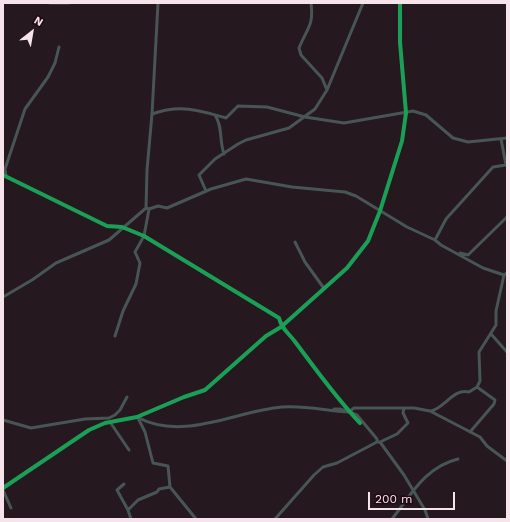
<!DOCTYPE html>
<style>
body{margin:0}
#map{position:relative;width:510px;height:522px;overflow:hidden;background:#25181e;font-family:"Work Sans",sans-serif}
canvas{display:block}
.frame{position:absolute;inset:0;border:4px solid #f7e4eb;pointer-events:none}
.north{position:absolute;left:12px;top:12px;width:40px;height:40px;-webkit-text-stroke:3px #210914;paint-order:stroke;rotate:31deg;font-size:11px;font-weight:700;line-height:16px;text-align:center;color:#f7e4eb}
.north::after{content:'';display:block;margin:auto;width:14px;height:18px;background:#f7e4eb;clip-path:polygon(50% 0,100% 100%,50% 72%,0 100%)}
.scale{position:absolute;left:368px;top:492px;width:87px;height:18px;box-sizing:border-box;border:2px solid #f7e4eb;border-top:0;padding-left:5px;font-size:12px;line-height:14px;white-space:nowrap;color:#f7e4eb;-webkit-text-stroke:3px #210914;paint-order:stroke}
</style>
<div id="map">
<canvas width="510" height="522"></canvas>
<div class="frame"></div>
<div class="north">N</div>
<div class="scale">200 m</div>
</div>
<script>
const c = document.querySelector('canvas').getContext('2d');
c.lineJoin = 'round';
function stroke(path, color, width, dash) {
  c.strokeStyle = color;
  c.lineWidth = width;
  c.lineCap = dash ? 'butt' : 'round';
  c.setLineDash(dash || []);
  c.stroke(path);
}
const minor = new Path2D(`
 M50,3H69
 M311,3C314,26 307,28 299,48L301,55L322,78L327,90
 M152,114C180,104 199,110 226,118L238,106L267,107L305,117L344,123L413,111L426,115L453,138L468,142L507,138
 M215,115C223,127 219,140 224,154
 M3,175L107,226L122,227L144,236L279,318C282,330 289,333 296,343C317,371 336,398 360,423
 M6,176L5,169L25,109L48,77L55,63L59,47
 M206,191L199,175L215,159L238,144L246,140L289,128L315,109L327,90L363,3
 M146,208L149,209L158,206L167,208L211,189L246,179L292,187L345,192L356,196L407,227L435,240L441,245L483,268L504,275
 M435,240L446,219L493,167L506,165L501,139
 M295,242L305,262L323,287
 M460,253L468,255L507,217
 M3,297L32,280L56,263L109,240L146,208L147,170L152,114L158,3
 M491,334L507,352
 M115,336L123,311L136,284L140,263L135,252L144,236L149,209
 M334,409H340L349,412L354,408H414L430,411L480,437L487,446L507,461
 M431,411C445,408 453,388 469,392L477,387L480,381L479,352L496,325V311L504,275L507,273
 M137,417C183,442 235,411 282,407C305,405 327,411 349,412L357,415L377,439V442H380L404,475L425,510L428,519
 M138,418L145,432L153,463L168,466L170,487L196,519
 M3,420L31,428L85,419L109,418L115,415L120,410L127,397
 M110,422L129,450
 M470,432L494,404L495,400L477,387
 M380,442L397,434L408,423L403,413L404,408
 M124,484L117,490L128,510
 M3,488L89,430L105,423L137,417L184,397L205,390L266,336L281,327L347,268L368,241L380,211L402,141L406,113L400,42V3
 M3,490L11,508
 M131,519L128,510L138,500L157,492L159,489L170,487
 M275,519L314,475L323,467L337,463L377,442
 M392,519C411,495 425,467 458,459`);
const cycleway = new Path2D(`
 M3,175L107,226L122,227L144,236L279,318C282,330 289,333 296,343C317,371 336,398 360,423
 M3,488L89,430L105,423L137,417L184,397L205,390L266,336L281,327L347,268L368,241L380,211L402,141L406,113L400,42V3`);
stroke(minor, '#485555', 3);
stroke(cycleway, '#1a9f57', 4);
</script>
